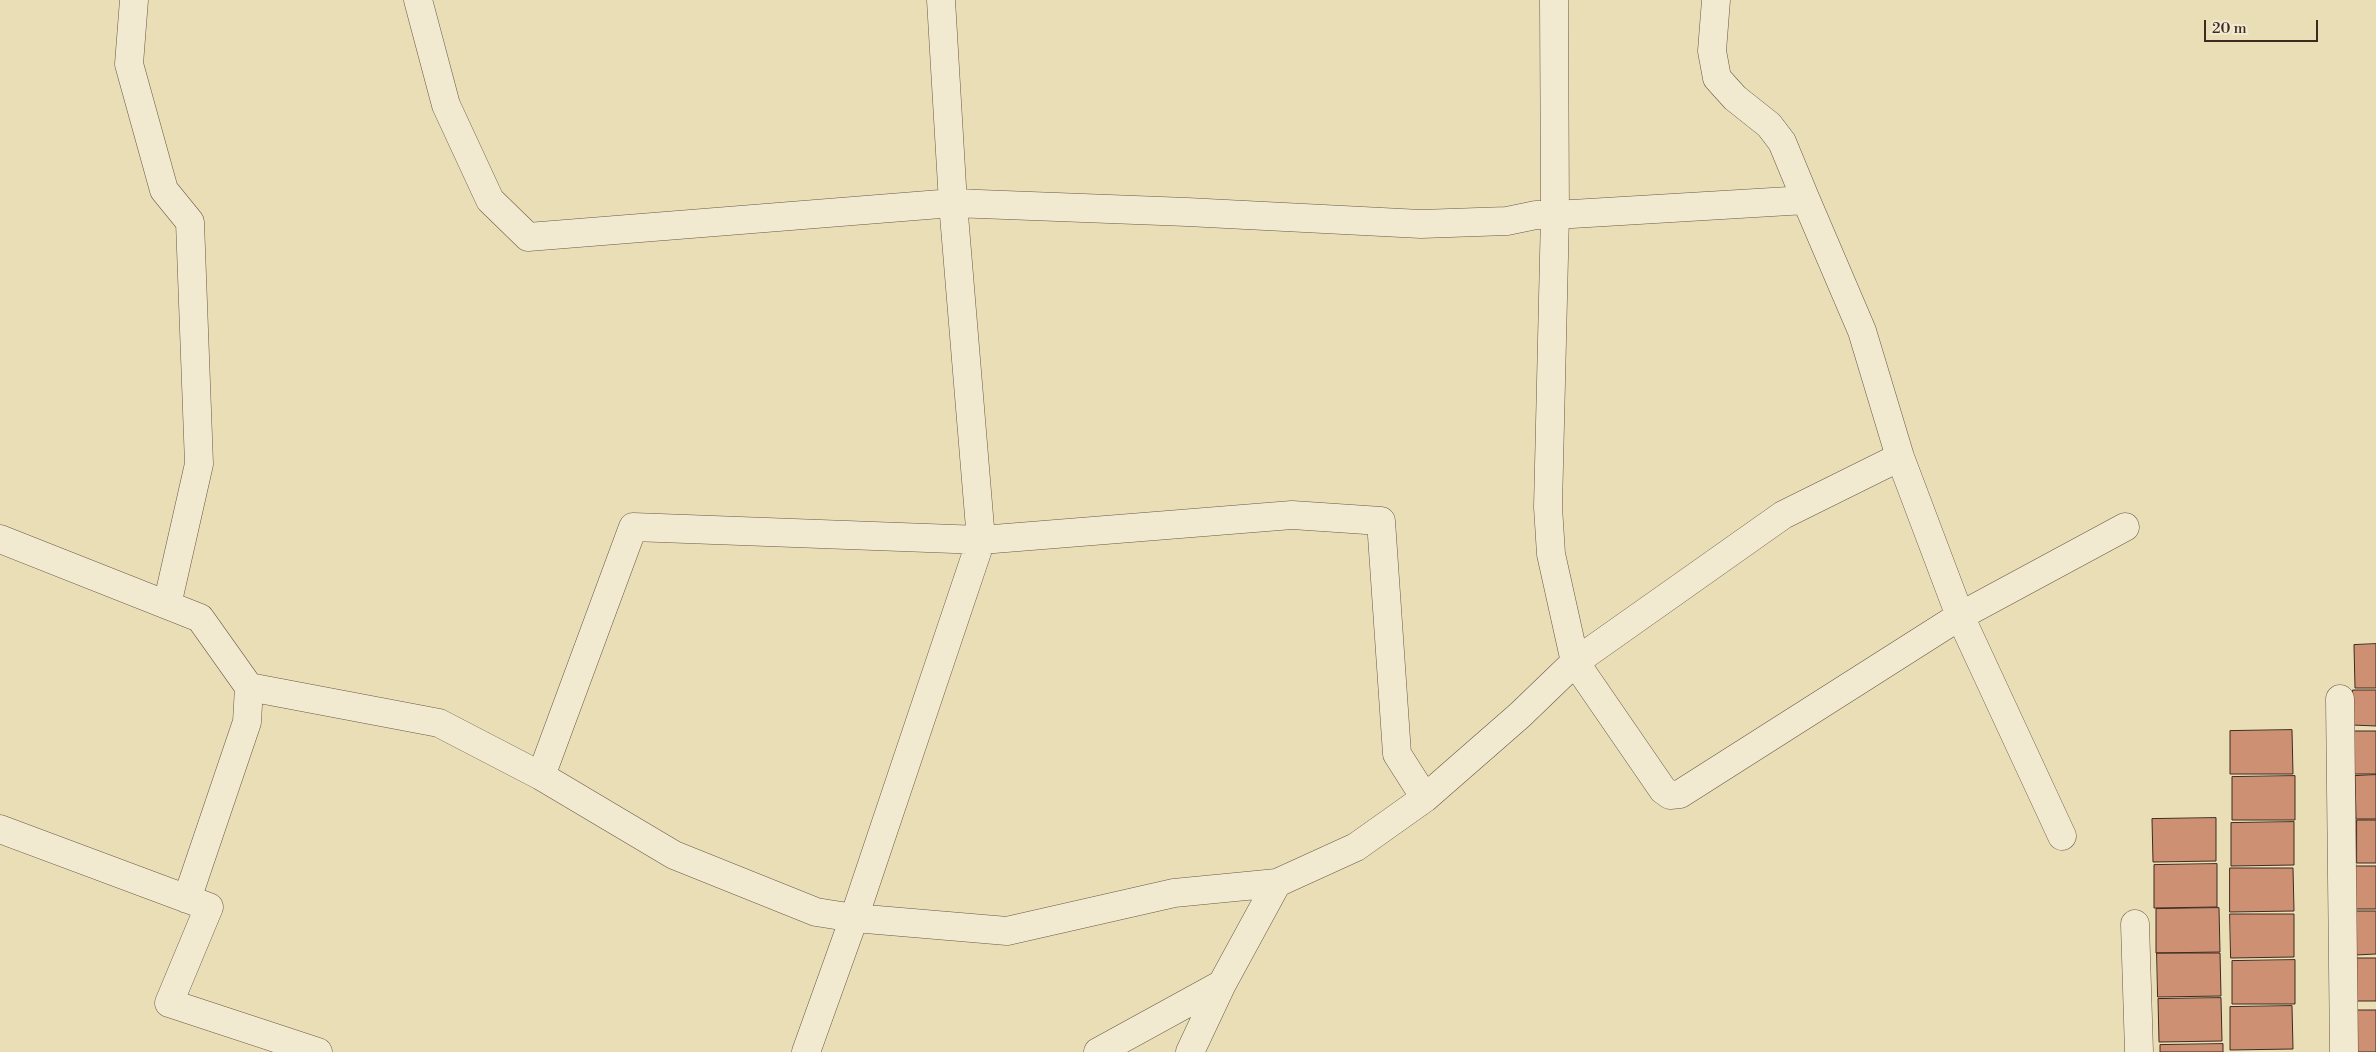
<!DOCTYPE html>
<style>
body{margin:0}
#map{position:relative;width:2376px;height:1052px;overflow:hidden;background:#eadeb6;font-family:"Libre Bodoni",serif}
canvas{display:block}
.scale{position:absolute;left:2204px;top:20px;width:114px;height:22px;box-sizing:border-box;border:2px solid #3e2a20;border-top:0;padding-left:6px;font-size:15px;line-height:18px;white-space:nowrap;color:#3e2a20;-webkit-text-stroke:4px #f1ead0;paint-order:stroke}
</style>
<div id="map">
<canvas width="2376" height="1052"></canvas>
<div class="scale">20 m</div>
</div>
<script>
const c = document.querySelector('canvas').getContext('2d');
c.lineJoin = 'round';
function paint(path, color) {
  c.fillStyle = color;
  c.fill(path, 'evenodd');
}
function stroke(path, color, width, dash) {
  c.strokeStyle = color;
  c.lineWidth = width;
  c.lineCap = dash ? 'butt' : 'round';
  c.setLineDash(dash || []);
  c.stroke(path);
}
const building = new Path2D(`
 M2376,644V688H2355L2354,645Z
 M2353,690H2376V726L2352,725Z
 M2292,730L2293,774H2230V731Z
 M2353,731H2376V774H2354Z
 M2376,775V819H2356L2355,776Z
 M2295,776V820H2232V777Z
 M2216,818V861L2153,862L2152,819Z
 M2357,820H2376V863H2357Z
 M2294,822V865L2231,866V823Z
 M2217,864V907L2154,908V865Z
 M2354,866H2376V909H2355Z
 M2230,868H2293L2294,911L2230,912Z
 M2219,908L2220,952L2156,953V909Z
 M2354,911H2376V954L2355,955Z
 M2230,914H2294V957L2231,958Z
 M2157,953H2220L2221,996L2158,997Z
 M2357,958H2376V1001H2357Z
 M2295,960V1004H2232V961Z
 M2221,998L2222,1041L2159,1042L2158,999Z
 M2292,1006L2293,1049L2230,1050V1007Z
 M2357,1010H2376V1052H2358Z
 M2223,1044V1052H2160V1045Z`);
const minor = new Path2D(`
 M134,0L129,64L164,190L190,222L199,464L167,605
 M418,0L446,105L490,200L528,237L953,203L1187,212L1421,224L1507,221L1536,215H1555L1806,200L1862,331L1900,457L1960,616L2062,836
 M1554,0L1555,215L1548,507L1551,554L1575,662L1663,790L1670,795L1680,794L1960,616L2125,527
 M1716,0L1712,51L1717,78L1735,98L1769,125L1782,142L1806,200
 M0,539L200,618L249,687L247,722L187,899
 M249,687L439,723L541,776L674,855L816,912L854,918L1007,931L1174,893L1277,883L1356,847L1425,798L1520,715L1575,662L1783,515L1900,457
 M2340,699L2344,1052
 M541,776L633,527L981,540L1292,515L1381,521L1397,754L1425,798
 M0,829L209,907L169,1003L318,1052
 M2135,924L2139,1052
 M806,1052L854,918L981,540L953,203L941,0
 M1098,1052L1222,984
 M1190,1052L1222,984L1277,883`);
paint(building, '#ce9072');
stroke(building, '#3e2a20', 1);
stroke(minor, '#695746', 29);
stroke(minor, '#f1ead0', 28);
</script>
